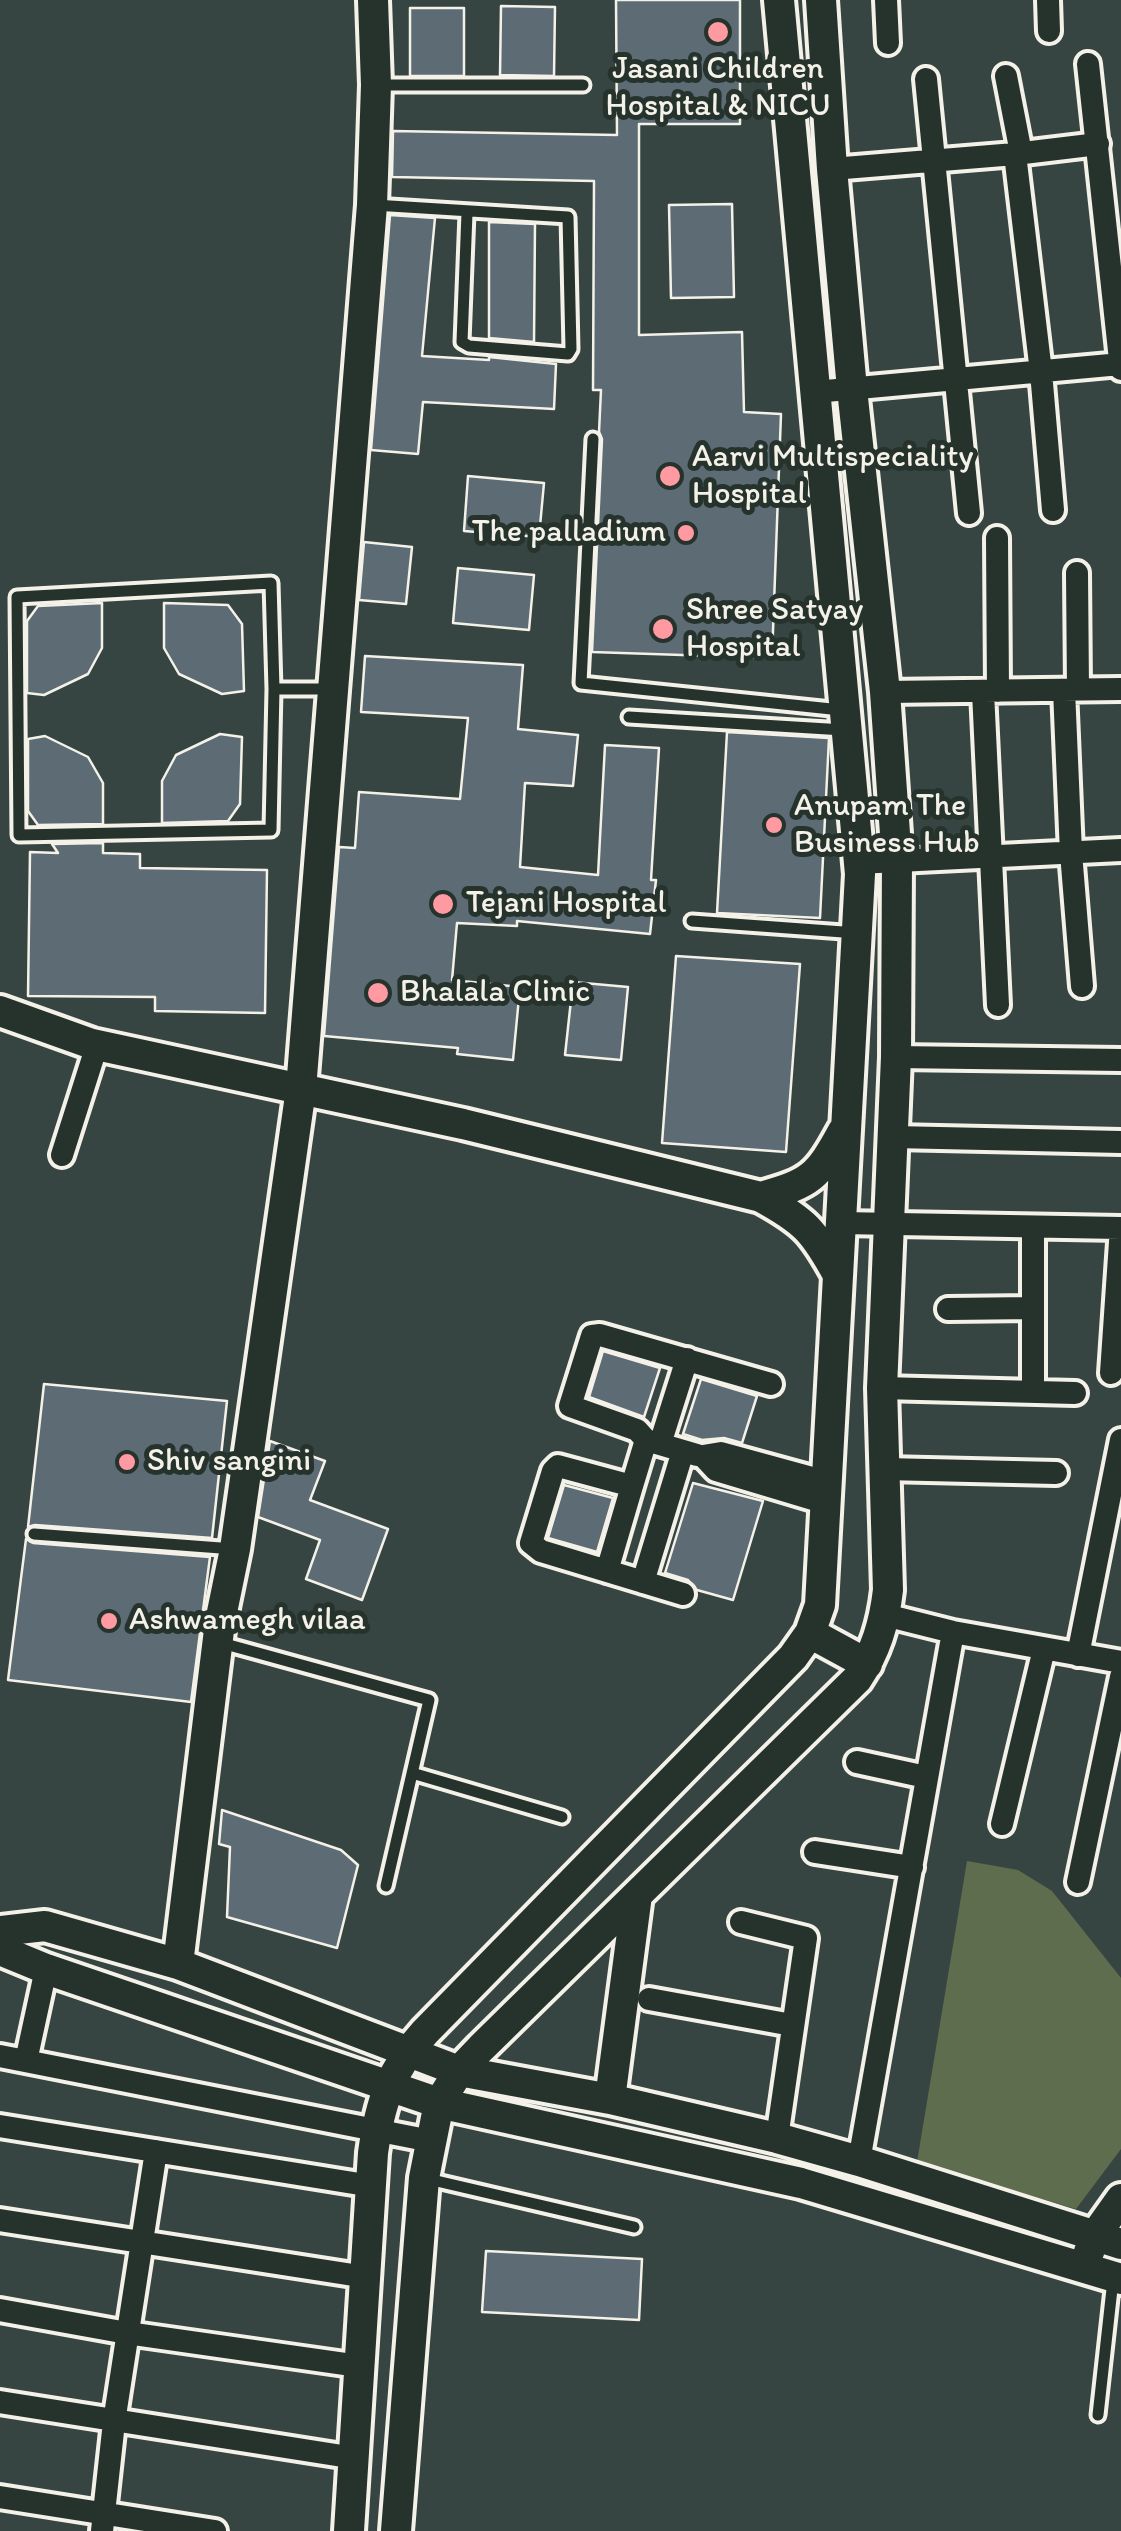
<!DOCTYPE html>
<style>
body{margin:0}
canvas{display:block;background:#364442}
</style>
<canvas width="1121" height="2531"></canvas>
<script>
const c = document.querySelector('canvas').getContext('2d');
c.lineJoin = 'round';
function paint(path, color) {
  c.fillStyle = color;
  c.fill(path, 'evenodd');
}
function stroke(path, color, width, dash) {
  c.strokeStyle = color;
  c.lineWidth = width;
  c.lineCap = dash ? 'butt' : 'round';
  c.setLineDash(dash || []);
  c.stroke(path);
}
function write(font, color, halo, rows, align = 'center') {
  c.font = font + ' Itim,sans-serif';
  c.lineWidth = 10;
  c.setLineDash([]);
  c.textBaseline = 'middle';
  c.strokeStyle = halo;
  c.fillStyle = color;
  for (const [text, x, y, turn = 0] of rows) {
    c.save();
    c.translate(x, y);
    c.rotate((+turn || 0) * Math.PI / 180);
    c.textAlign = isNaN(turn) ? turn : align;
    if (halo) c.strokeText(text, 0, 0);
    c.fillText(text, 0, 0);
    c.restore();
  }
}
const green = new Path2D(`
 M967,1861L1018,1870L1052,1891L1121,1978V2149L1076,2209L917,2162Z`);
const building = new Path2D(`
 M616,0H740V124H639V335L742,332L744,412L781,414L772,658L592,652L602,439L599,432L601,390H593L594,181L392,177L393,131L617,135Z
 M501,6L555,7L554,76L500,75Z
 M410,8H464V76H410Z
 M732,204L734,297L671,298L669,205Z
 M390,215L435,218L422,356L489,360V357L556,364L554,409L423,402L418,454L371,450Z
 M489,222L535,224L534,342L489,338Z
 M468,476L544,483L539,537L464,531Z
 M364,542L412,547L406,604L359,600Z
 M458,568L534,575L529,630L453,623Z
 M102,603V648L88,674L44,695L27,693V621L38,606Z
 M164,603L228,605L242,624L244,691L222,694L179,674L164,648Z
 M365,656L523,665L518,729L578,735L573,786L525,783L520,867L598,875L605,745L659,748L651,880H656L650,934L517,921V926L457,923L452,980L520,987L513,1060L457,1054L458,1048L324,1036L339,847L355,848L359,792L460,799L468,718L361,712Z
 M727,732L829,738L820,918L717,913Z
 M220,734L242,737L240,804L228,821L162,823V781L176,755Z
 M45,736L88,757L103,783V824L38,825L28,811V739Z
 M103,843V853L140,854V868L267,870L265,1013L155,1011V997L28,996L30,852L58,853L52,844Z
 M676,956L800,964L786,1152L662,1143Z
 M573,982L628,987L621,1060L565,1055Z
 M603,1351L660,1368L644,1417L589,1397Z
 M701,1379L757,1396L742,1443L724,1438L702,1440L683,1434Z
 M44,1384L227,1401L212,1538L35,1525L28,1527Z
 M270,1441L325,1461L310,1500L388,1529L362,1600L306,1579L320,1540L258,1517Z
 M693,1483L763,1501L733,1600L697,1590L688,1580L665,1573Z
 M564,1485L613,1498L597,1552L548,1538Z
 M26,1539L33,1543L210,1557L191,1702L8,1680Z
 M222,1810L341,1850L358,1865L337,1948L227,1917L230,1847L219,1844Z
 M486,2251L642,2259L639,2320L482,2312Z`);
const lane = new Path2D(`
 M376,85H583
 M374,205L568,217L571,349L568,354L469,346L462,342L467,213
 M593,439L581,683L841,710
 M274,689L271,583L17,597L19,835L271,830L274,689H329
 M629,717L844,730
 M692,921L857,933
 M34,1534L234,1549
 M218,1642L429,1700L386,1886
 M412,1773L562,1817
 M428,2179L634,2227
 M1098,2415L1113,2280`);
const street = new Path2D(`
 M886,0L888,43
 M1048,0L1049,31
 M1088,64L1121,369
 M1006,76L1021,153
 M926,79L969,513
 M1015,154L1041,372L1053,510
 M832,169L1015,154L1098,144
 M815,392L1121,364
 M997,538L998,691
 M1077,573L1078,689
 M1064,690L1071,853L1082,986
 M885,692L1121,689
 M983,692L998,1005
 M858,863L1121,850
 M896,1057L1121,1060
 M894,1137L1121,1142
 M62,1155L97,1045
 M841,1223L1121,1228
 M948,1309L1033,1308
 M1111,1373L1121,1228
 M882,1388L1075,1393
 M1033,1391V1227
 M646,1440L637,1430L570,1406L592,1336L600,1335L771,1384
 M660,1444L687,1359
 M885,1469L1056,1473
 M632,1486L646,1440L697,1455
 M826,1503L716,1470L703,1456L721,1453L827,1482
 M607,1571L632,1486L558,1466L553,1471L531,1543L541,1551L683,1594
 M643,1582L683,1451
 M885,1615L953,1632L1121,1662
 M1078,1655L1121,1440
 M857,1762L926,1777
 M1002,1824L1044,1649
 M815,1852L912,1867
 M1078,1882L1121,1677
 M741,1922L806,1938L777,2138
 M649,1999L792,2025
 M0,2056L431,2141
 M26,2061L46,1969
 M0,2126L372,2186
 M859,2161L953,1632
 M0,2220L366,2277
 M0,2310L127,2333L359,2366
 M0,2402L355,2458
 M0,2497L215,2531
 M102,2531L114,2422L156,2151`);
const secondary = new Path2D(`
 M0,1011L92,1044L463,1124L761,1197C805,1221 814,1231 838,1275
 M761,1197C811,1183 818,1177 843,1131
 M810,1633L867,1664
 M0,1931L45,1926L178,1964L459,2071L610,2099L777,2138L859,2161L1121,2244
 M0,1950L46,1969L439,2103L801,2183L1121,2279
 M178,1964L220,1622L235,1549L301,1089L372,205L376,85L373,0
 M610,2099L637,1895
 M1089,2252L1094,2237L1121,2199
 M349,2531L373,2153C380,2103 391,2069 425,2032L793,1657L810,1633L820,1605L860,874L779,0
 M396,2531L424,2178L439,2103L459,2071L481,2048L857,1679C876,1651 884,1624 888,1590L882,1388L896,1057L897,862L885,692L852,389L832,169L821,0`);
const markers = [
 [718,32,12,"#ff9aa2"],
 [670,476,12,"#ff9aa2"],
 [686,533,10,"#ff9aa2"],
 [663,629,12,"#ff9aa2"],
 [774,825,10,"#ff9aa2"],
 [443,904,12,"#ff9aa2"],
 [378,993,12,"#ff9aa2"],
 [127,1462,10,"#ff9aa2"],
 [109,1621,10,"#ff9aa2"]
];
const poiNames = [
 ["Jasani Children",718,70,"center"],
 ["Hospital & NICU",718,107,"center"],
 ["Aarvi Multispeciality",692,458],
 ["Hospital",692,495],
 ["The palladium",666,533,"right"],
 ["Shree Satyay",686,611],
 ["Hospital",686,648],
 ["Anupam The",794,807],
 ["Business Hub",794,844],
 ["Tejani Hospital",466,904],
 ["Bhalala Clinic",400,993],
 ["Shiv sangini",147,1462],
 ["Ashwamegh vilaa",129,1621]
];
paint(green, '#5f6d4f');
paint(building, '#5c6b74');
stroke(building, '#f4f1e8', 2.5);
stroke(lane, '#f4f1e8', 19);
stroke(street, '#f4f1e8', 30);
stroke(secondary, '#f4f1e8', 38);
stroke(lane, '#26332d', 11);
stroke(street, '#26332d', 22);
stroke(secondary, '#26332d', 30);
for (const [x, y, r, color] of markers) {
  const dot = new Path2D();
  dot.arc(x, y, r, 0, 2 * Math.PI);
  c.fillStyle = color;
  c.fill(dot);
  stroke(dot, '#26332d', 4);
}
write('32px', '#f4f1e8', '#26332d', poiNames, 'left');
</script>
